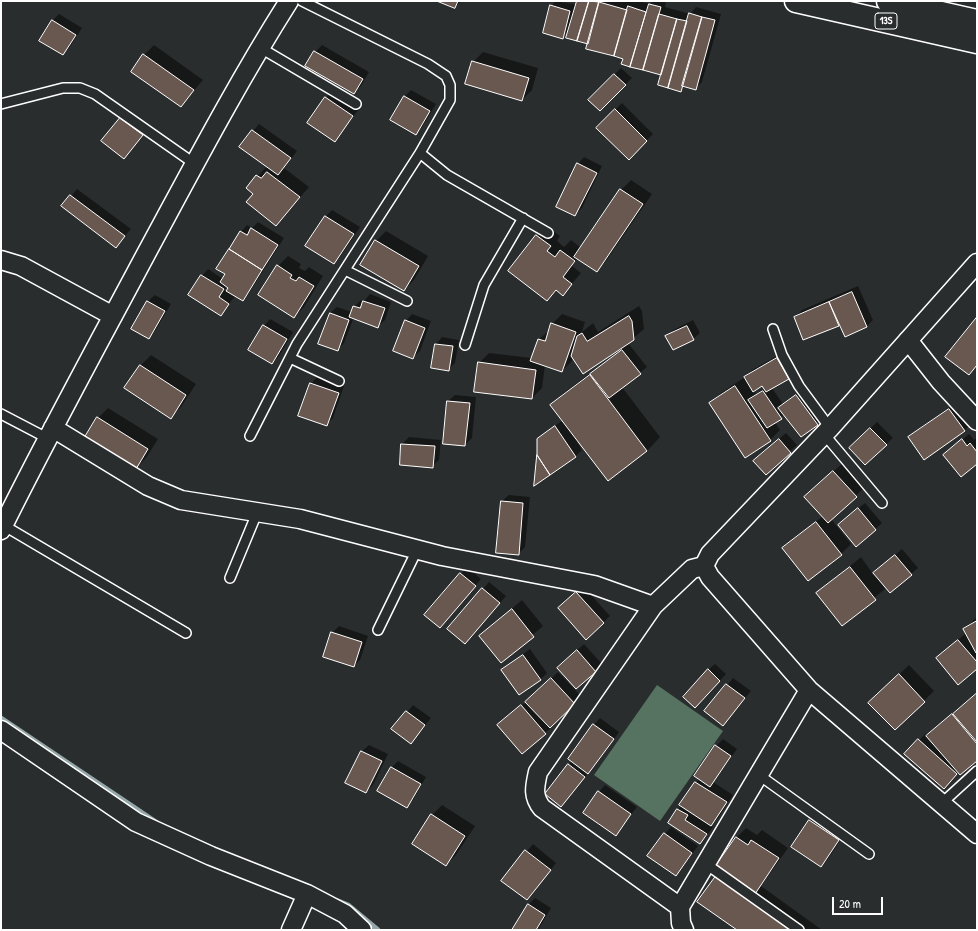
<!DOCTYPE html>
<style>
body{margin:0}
#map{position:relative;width:978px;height:931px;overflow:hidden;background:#2a2d2e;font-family:"Patrick Hand",sans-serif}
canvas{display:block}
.frame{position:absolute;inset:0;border:2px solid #fff;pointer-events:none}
.scale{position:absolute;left:832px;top:897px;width:51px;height:18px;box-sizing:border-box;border:2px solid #fff;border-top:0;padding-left:5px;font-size:12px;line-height:14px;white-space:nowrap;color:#fff;-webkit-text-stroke:3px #2a2d2e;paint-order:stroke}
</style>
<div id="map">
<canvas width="978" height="931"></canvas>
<div class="frame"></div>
<div class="scale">20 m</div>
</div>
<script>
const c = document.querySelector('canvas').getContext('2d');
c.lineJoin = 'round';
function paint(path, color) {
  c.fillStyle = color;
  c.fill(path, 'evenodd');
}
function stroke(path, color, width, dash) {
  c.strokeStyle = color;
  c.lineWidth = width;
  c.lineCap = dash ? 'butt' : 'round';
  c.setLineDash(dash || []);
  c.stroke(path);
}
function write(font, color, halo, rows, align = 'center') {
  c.font = font + ' "Patrick Hand",sans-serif';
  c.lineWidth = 3.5;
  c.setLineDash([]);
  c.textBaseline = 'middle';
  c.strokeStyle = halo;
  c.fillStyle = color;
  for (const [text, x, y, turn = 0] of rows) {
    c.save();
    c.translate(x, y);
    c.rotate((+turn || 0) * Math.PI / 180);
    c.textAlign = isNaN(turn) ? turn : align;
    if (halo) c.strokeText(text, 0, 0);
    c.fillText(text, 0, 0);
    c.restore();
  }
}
const green = new Path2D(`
 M657,685L723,731L660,821L594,775Z`);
const shadow = new Path2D(`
 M438,1H461L455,7Z
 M556,1L577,5L578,1H638L650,4L653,1H666L665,7L690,14L696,7L721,14L702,82L695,89L685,86L681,90L662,74L622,64L624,58L570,30L562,37L551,6Z
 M59,14L82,28L69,48L63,54L40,40L53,20Z
 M154,45L203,80L181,106L144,55Z
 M322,45L369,72L361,86L354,93L315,52Z
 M483,52L538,68L532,90L522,100L473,62Z
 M621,68L632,78L600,110L589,100Z
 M411,90L436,104L422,127L416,134L404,97Z
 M332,91L359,109L335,140L326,98Z
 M622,103L653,134L629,158L597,128Z
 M127,112L148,128L130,151L103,141Z
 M259,124L297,151L284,168L309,187L276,225L254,194L247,188L267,166L240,147Z
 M584,157L602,166L582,208L575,215L578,164Z
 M631,180L652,194L606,261L596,271L578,258L572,266L581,273L563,294L557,290L547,300L537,236L547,226L560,236L557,241L564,247L571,240L581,248L621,190Z
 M77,189L131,229L116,246L63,206Z
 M332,210L360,227L340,257L334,263L307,246L326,216Z
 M258,222L284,238L249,293L242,300L236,295L221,314L202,276L208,269L223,279L241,232L247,225L252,228ZM227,286L229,287L227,292L225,290Z
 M386,231L428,256L414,280L404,290L362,265L376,241Z
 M288,256L301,264L299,268L305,271L309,267L323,276L304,307L294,317L278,266Z
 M858,286L873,320L867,326L845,336L840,325L804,339L795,317L802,310Z
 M370,294L391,302L385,320L378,326L354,317L344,343L338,350L330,313L337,307L352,312L354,307L361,300L364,301Z
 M155,295L171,304L155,331L149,338L132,328L148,301Z
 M639,306L642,311L644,329L628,343L647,367L622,387L660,437L647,451L578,441L577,442L582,450L576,456L535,484L538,439L563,420L551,405L565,392L620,351L619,350L573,357L572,361L562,371L545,365L542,388L532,398L479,363L489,353L532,358L539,339L550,330L552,324L562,314L585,322L582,332L593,323L598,332Z
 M412,314L431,321L420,351L413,357L406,321Z
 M270,319L293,332L279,356L272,363L264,326Z
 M693,320L700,333L693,339L667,336L673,330Z
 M442,337L459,340L455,363L448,370L432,367L436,344Z
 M784,352L795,371L789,378L772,388L783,404L803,389L824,417L801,436L785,414L775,422L780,430L770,440L711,403L721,393L745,377L752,370ZM763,385L765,388L756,394L754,390Z
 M151,355L196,384L181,407L171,417L126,388L141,365Z
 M317,377L344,386L333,418L327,424L311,384Z
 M455,395L476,397L472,438L465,445L444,443L448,401Z
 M960,400L974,421L964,431L910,438L920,428Z
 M108,408L158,439L146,458L136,468L98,418Z
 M877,422L893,438L865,464L850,448Z
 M786,433L797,445L766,473L761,454Z
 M969,434L974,440L977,438V463L944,455Z
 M409,437L441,440L439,460L432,466L401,464L402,444Z
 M844,462L866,486L831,519L851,544L841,554L783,548L823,516L816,487Z
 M509,495L530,497L525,547L518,554L502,501Z
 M865,503L882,523L857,546L845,519Z
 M902,549L918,568L911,574L880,579L879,580L885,589L842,624L818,593L861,557L873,574Z
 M467,567L481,579L446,620L461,574Z
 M489,582L506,596L471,636L449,629Z
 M583,586L610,616L586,638L566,602Z
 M522,600L543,626L501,662L480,636Z
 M977,617V668L944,652L966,633L964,629Z
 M339,626L368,636L360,660L354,666L332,633Z
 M584,644L602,664L576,688L565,661Z
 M530,649L547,673L540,680L502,670Z
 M715,664L726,674L702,700L708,670Z
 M909,665L934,691L895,729L880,693Z
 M558,672L581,696L551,726L552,727L545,733L505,719L529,700Z
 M733,678L751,691L723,725L706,711Z
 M977,693V760L959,772L950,781L906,754L926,733L928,735Z
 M413,705L431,718L411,743L393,729Z
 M600,718L619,732L594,766L561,805L569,765L594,725Z
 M723,739L737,749L713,782L733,795L718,818L710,825L713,827L706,837L700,843L669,823L699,779L716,746Z
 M369,745L388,754L373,785L366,792L346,782L362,751Z
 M398,761L426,777L413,800L407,806L391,768Z
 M605,785L637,807L616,834L599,792Z
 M442,805L475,826L456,855L446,865L432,815Z
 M817,814L845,833L828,859L821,866L792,847L810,820Z
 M671,827L698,846L676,875L665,834Z
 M746,828L757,835L762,830L788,848L761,886L822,930H739L717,877L736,838Z
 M533,844L556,863L533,893L503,880Z
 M535,898L551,908L538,930H513L528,905Z`);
const stream = new Path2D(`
 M1,718L156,822
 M338,901L348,905L378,930`);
const building = new Path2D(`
 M437,1H458L455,8Z
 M577,1H589L577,41L566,38Z
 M589,1L599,2L588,44L577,41Z
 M599,2L627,10L614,56L586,49Z
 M649,4L661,7L643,70L630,67Z
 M550,5L570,11L563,39L543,33Z
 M628,6L646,12L630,67L621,64L623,59L614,56Z
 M689,13L702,17L681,92L668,88Z
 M659,14L677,19L661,75L643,70Z
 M702,17L715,20L696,90L682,86Z
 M677,19L687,21L668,88L658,85Z
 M52,20L76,35L63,55L39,41Z
 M314,51L363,79L354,94L305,66Z
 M143,54L194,90L181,107L131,72Z
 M472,61L529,78L522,101L465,84Z
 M614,74L626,85L600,111L588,100Z
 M404,96L430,111L416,135L390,120Z
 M325,97L353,116L335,142L307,123Z
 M615,109L647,141L629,160L596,128Z
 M120,118L143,135L124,159L101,141Z
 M252,130L291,158L278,175L239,147Z
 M577,163L597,173L575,216L556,207Z
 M267,172L300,197L276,226L246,202L253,194L246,188L256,175L261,178Z
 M620,189L643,204L597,272L574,257Z
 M70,195L125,236L116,248L61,206Z
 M325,216L354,234L334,264L305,246Z
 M251,228L278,245L262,270L229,249L240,231L247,235Z
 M536,235L551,246L547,251L555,257L560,250L575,261L563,277L572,284L563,296L556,290L547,301L508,271Z
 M375,240L419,266L404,291L360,265Z
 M229,249L262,270L243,301L226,291L228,288L220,282L225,274L216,269Z
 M277,265L292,275L290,278L296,281L299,277L314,286L294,318L258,295Z
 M201,275L224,289L219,297L229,304L221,316L188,295Z
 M852,292L867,327L845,337L829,302Z
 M147,301L165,311L149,339L131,329Z
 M363,301L385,308L378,328L349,317L353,306L360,308Z
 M829,302L839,326L803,340L794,317Z
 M330,313L349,320L338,351L318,344Z
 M629,316L632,321L634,340L583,374L571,356L577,336L582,333L587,341Z
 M977,317V365L969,375L945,357Z
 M405,320L425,328L413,359L393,351Z
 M551,323L576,332L562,372L530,361L538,339L545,341Z
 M263,325L287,339L272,364L248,350Z
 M687,326L694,340L673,350L665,336Z
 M435,344L453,346L449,371L431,368Z
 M622,350L641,374L609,398L590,374Z
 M777,358L789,379L766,392L762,386L753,392L744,377Z
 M478,362L536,370L532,399L474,392Z
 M140,365L186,395L171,419L124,388Z
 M590,375L647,451L608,481L550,405Z
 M310,383L339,393L327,426L298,416Z
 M735,386L771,441L745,458L709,403Z
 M763,391L782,419L767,428L748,400Z
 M796,395L818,425L801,437L778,408Z
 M447,401L470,403L465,446L443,444Z
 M949,409L965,431L924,460L908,437Z
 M97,417L148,449L136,469L85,437Z
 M555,426L576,457L550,475L537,455V439Z
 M870,428L887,445L865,465L849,448Z
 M779,439L791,453L766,475L753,461Z
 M962,439L967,446L970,443L977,452V464L961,477L943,455Z
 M401,444L435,446L433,468L400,465Z
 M537,455L550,475L534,486Z
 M833,471L857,497L828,523L804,497Z
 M501,501L523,503L519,555L496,553Z
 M858,508L876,530L856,547L838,525Z
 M816,522L842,555L808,581L782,548Z
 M895,555L912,575L890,593L873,573Z
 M850,567L876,600L842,626L816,593Z
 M460,573L476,586L440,628L424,615Z
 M482,588L500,603L465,644L447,629Z
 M576,592L604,623L586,640L558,608Z
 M512,609L534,637L501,663L479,636Z
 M977,621V652L976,653L963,629Z
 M331,632L362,642L354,667L323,657Z
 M958,640L977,662V669L958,685L936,658Z
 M577,650L596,672L576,689L557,668Z
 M523,655L541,680L519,695L501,670Z
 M708,669L720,681L695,708L683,697Z
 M899,674L925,702L895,730L868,703Z
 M551,678L575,704L550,728L525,702Z
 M726,684L745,698L723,726L704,711Z
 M977,693V742L953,714Z
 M521,705L546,734L522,754L497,725Z
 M406,711L425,725L411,744L391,729Z
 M952,714L977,744V761L960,775L926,736Z
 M593,724L614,739L588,774L568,759Z
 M918,739L957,774L944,789L904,754Z
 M715,745L731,756L710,787L694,776Z
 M361,751L382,761L366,793L345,783Z
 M568,764L585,777L561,807L545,794Z
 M391,767L421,784L407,808L377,791Z
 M695,782L727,802L711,826L679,805Z
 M598,791L631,814L616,836L583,813Z
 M677,809L688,815L685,820L707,834L700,844L668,823Z
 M431,814L465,836L446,866L412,844Z
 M809,820L839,840L821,867L791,847Z
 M664,833L692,853L676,876L647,856Z
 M736,837L748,845L751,840L779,858L755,894L715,867Z
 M525,850L551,870L527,900L501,881Z
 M716,876L791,930H737L697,902Z
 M528,904L545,915L536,930H512Z`);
const lane = new Path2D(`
 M259,47L356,104
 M1,104L63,88H80L95,94L195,164
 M420,153L447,175L548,233
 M345,270L407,301
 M773,329L782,355L799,386L830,428
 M465,345L484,285L523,218
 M290,358L339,381
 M1,414L47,438
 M824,434L882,503
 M250,436L297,344L420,153L450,100V85L446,76L428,64L302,1
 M3,525L186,633
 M230,578L257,513
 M378,630L417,550
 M759,775L869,854
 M942,803L977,771
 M706,864L799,930`);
const street = new Path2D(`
 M1,260L21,266L113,316
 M908,340L941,382L977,421
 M53,428L148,486L181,500L300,519L442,556L594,585L653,606
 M1,530C47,437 97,346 146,254C192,169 237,83 289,1
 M704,566L710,577L809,690L977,834
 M1,730L136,822L211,856L307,894L345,914L362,930
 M680,907L809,690
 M291,930L307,894
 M684,930L681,923L680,907L542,808C532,796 535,786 538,772L653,606L692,569L704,566L710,554L830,428L977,263`);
const highway = new Path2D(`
 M796,1L977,42
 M888,1L977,21`);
const shields = [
 [886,21,22]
];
const shieldNames = [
 ["13S",886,21]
];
paint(green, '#567260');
paint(shadow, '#0007');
stroke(stream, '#94a6a7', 5);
paint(building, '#695850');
stroke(building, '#fff', 1);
stroke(lane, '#fff', 12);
stroke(street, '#fff', 21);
stroke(highway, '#fff', 25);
stroke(lane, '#2a2d2e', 9);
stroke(street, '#2a2d2e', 18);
stroke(highway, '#2a2d2e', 22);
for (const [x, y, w] of shields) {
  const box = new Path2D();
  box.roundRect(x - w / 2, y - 8, w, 16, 3);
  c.fillStyle = '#2a2d2e';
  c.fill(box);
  stroke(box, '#fff', 1);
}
write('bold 10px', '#fff', null, shieldNames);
</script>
